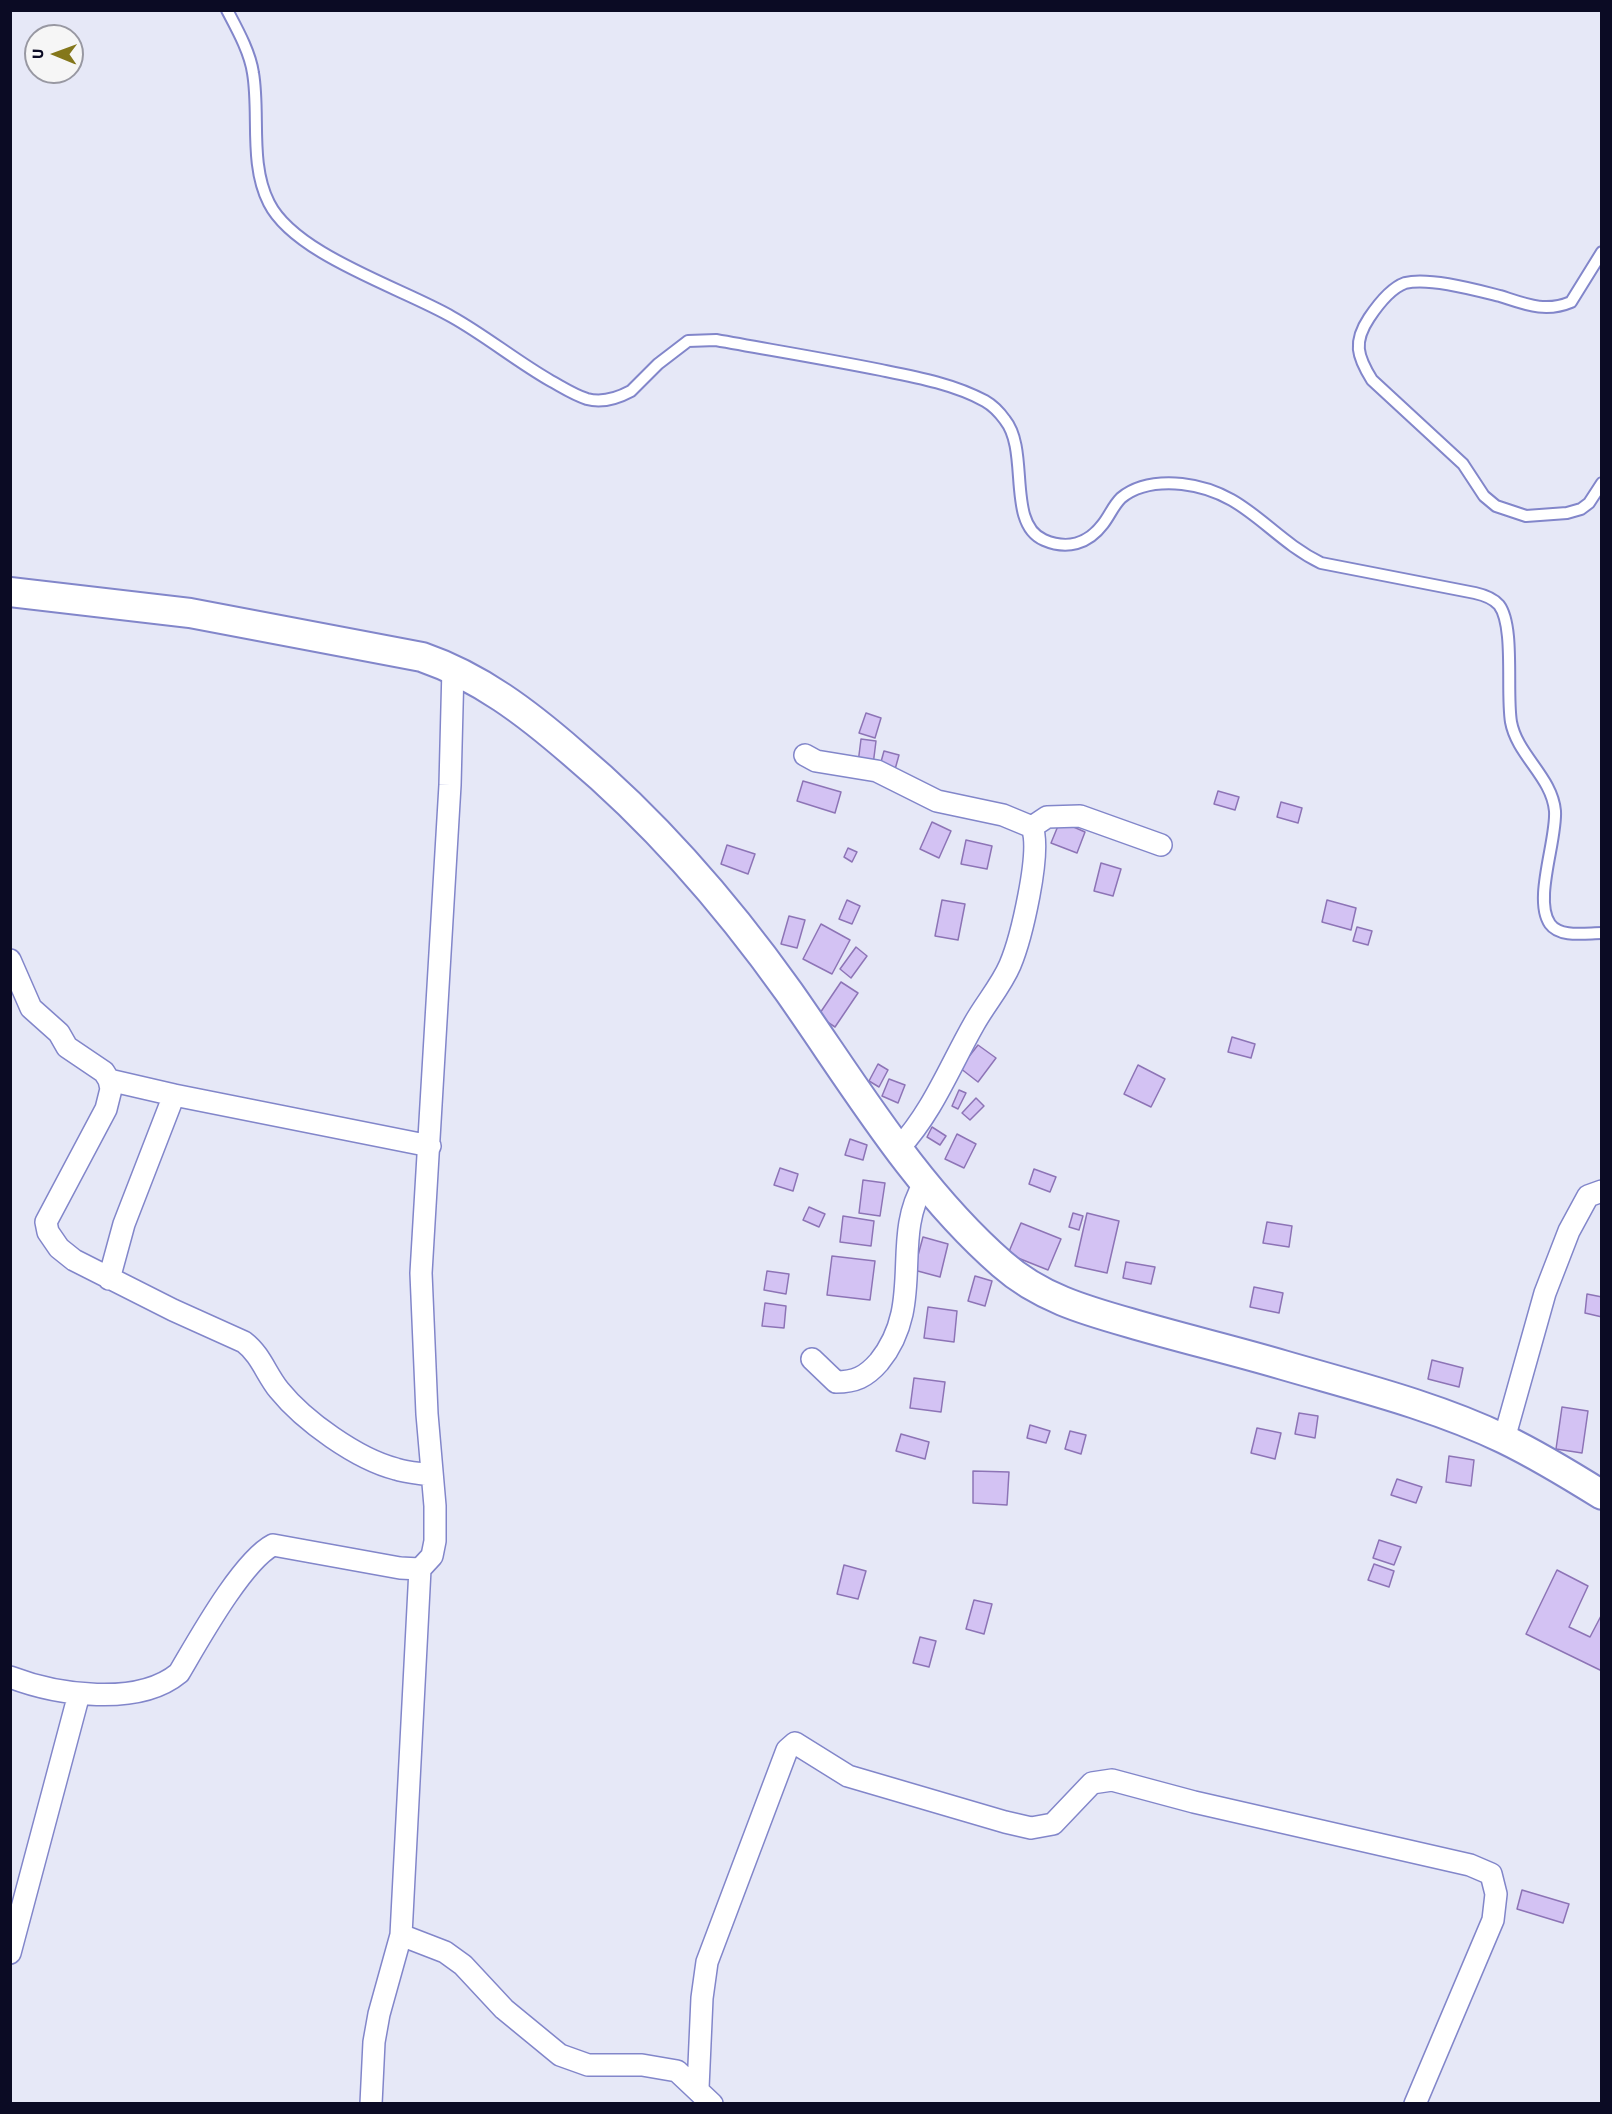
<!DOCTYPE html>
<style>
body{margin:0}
#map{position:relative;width:1612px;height:2114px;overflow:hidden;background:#e6e8f7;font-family:"Source Sans 3",sans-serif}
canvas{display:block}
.frame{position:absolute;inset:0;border:12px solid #0b0b24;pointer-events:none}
.north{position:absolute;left:24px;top:24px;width:60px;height:60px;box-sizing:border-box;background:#f6f6f6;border:2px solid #9898a2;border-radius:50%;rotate:271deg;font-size:16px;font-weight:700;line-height:24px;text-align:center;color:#0b0b24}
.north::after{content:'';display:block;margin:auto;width:21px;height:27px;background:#84771b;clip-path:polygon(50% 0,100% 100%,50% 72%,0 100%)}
</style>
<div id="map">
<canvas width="1612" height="2114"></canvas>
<div class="frame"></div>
<div class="north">U</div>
</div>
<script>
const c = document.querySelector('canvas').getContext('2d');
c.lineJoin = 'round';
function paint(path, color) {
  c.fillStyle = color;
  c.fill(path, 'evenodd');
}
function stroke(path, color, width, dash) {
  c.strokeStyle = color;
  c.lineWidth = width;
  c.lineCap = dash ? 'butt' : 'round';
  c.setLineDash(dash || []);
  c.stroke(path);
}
const building = new Path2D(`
 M866,713L881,718L875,738L859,733Z
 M861,739L876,741L873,765L858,763Z
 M884,751L899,755L894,773L879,769Z
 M803,781L841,792L835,813L797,801Z
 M1218,791L1239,797L1235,810L1214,804Z
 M1281,802L1302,808L1298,823L1277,817Z
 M1060,821L1085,832L1077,853L1051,843Z
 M932,822L951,831L939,858L920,849Z
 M966,840L992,846L987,869L961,864Z
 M727,845L755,854L748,874L721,864Z
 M848,848L857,852L852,862L844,857Z
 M1101,863L1121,869L1113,896L1094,891Z
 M847,900L860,906L852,924L839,919Z
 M942,900L965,904L958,940L935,936Z
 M1327,900L1356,908L1351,930L1322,922Z
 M789,916L805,920L797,948L781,944Z
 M821,924L850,940L832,974L803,959Z
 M1357,927L1372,931L1368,945L1353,941Z
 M856,947L867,956L851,978L840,969Z
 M841,982L858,993L835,1027L818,1016Z
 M1232,1037L1255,1044L1251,1058L1228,1052Z
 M978,1045L996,1058L978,1082L960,1068Z
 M878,1064L888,1070L879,1087L869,1081Z
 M1138,1065L1165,1079L1151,1107L1124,1094Z
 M889,1079L905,1085L898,1103L882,1096Z
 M959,1090L966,1093L958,1109L952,1106Z
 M976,1098L984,1106L970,1120L962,1113Z
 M932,1127L946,1136L940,1145L927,1137Z
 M957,1134L976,1144L964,1168L945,1159Z
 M850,1139L867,1145L863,1160L845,1155Z
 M780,1168L798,1174L793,1191L774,1185Z
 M1034,1169L1056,1177L1050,1192L1029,1184Z
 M863,1180L885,1183L880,1216L859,1213Z
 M809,1207L825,1214L819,1227L803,1220Z
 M1073,1213L1083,1216L1079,1230L1069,1227Z
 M1087,1213L1119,1221L1107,1273L1075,1266Z
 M843,1216L874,1221L871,1246L840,1242Z
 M1267,1222L1292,1226L1289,1247L1263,1243Z
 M1021,1223L1061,1239L1048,1270L1008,1254Z
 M923,1237L948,1244L940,1277L914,1270Z
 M832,1256L875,1261L870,1300L827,1295Z
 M1126,1262L1155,1267L1151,1284L1123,1278Z
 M767,1271L789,1274L786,1294L764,1290Z
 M975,1276L992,1281L985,1306L968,1301Z
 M1254,1287L1283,1293L1279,1313L1250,1307Z
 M1587,1294L1602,1297V1317L1585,1313Z
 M765,1303L786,1306L784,1328L762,1326Z
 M928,1307L957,1311L954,1342L924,1338Z
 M1432,1360L1463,1368L1459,1387L1428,1379Z
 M914,1378L945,1382L941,1412L910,1408Z
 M1562,1407L1588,1411L1582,1453L1556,1449Z
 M1299,1413L1318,1416L1315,1438L1295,1434Z
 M1030,1425L1050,1431L1046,1443L1027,1438Z
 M1257,1428L1281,1433L1275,1459L1251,1453Z
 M1070,1431L1086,1435L1081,1454L1065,1449Z
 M901,1434L929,1442L925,1459L896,1451Z
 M1449,1456L1474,1460L1471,1486L1446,1482Z
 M973,1471L1009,1472L1007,1505L973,1503Z
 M1397,1479L1422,1487L1416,1503L1391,1495Z
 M1379,1540L1401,1547L1394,1565L1373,1558Z
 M1374,1564L1394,1571L1389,1587L1368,1580Z
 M844,1565L866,1571L858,1599L837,1594Z
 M1557,1570L1588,1586L1569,1627L1590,1637L1602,1614V1671L1526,1634Z
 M974,1600L992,1604L984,1634L966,1629Z
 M920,1637L936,1641L929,1667L913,1663Z
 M1522,1890L1569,1904L1563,1923L1517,1909Z`);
const lane = new Path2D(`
 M227,10C237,29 250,52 253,73C260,114 249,164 269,203C295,255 402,288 452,317C486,336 516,361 551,381C562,387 574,395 587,399C602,403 618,398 631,391L658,364L688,341L716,340C771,350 826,359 881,370C916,377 954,384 985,401C992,405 1000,413 1005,420C1030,451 1006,524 1044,540C1067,550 1088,544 1103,524C1110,515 1113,506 1121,498C1138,484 1161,482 1182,484C1246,491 1268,537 1321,563L1475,593C1484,595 1493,598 1499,605C1515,626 1506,692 1511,722C1517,755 1552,777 1555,811C1557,840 1533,900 1550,924C1560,938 1586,933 1602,933
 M1602,252L1571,302C1545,313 1525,304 1500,296C1476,290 1429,277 1405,283C1391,288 1377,306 1369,318C1353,342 1357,356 1372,380L1463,464L1484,496L1496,506L1526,516L1567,513L1581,509L1589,503L1602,483`);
const street = new Path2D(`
 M805,755L816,761L877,771L937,801L1003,815L1032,827C1042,852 1021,939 1010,965C1001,986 985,1004 974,1024C950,1066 933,1111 899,1148
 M1032,827L1047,817L1080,816L1161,845
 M10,960L31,1008L59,1033L67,1047L104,1072L109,1080L111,1089L106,1109L46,1222L48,1232L59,1248L74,1260L173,1310L244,1342C261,1355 266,1374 279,1390C304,1421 357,1459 396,1469C407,1473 420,1473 432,1475
 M109,1080L174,1095
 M109,1279L124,1224L174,1095L430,1146
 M812,1359L836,1382C855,1382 866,1377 879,1362C926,1304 890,1239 924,1184
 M1504,1439L1545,1293L1569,1231L1588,1196L1602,1191
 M10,1677C57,1695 138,1707 179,1673C198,1641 242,1561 273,1545L400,1568L420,1569L432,1556L435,1541V1506L427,1414L421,1273L450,785L453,668
 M401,1935L445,1952L463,1965L504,2009L560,2055L588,2065H642L677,2071L712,2104
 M10,1953L79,1694
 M698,2088L702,1998L707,1962L787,1750L795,1743L848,1776L1005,1822L1031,1828L1053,1824L1092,1783L1112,1780L1194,1802L1470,1865L1491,1874L1496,1894L1493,1920L1415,2104
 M371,2104L374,2042L379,2014L401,1935L420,1569`);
const secondary = new Path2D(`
 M10,592L190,613L422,657C480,677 527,713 573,753C655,822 727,905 789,992C855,1086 915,1188 1002,1264C1039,1297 1084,1310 1130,1323C1181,1338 1232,1350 1283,1365C1355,1386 1436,1406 1504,1439C1537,1455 1570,1475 1602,1495`);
paint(building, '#d3c2f3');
stroke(building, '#8d74b6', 1.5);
stroke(lane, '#8286ca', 14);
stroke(street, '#8286ca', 24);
stroke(secondary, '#8286ca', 32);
stroke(lane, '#fff', 10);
stroke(street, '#fff', 21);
stroke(secondary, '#fff', 28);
</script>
